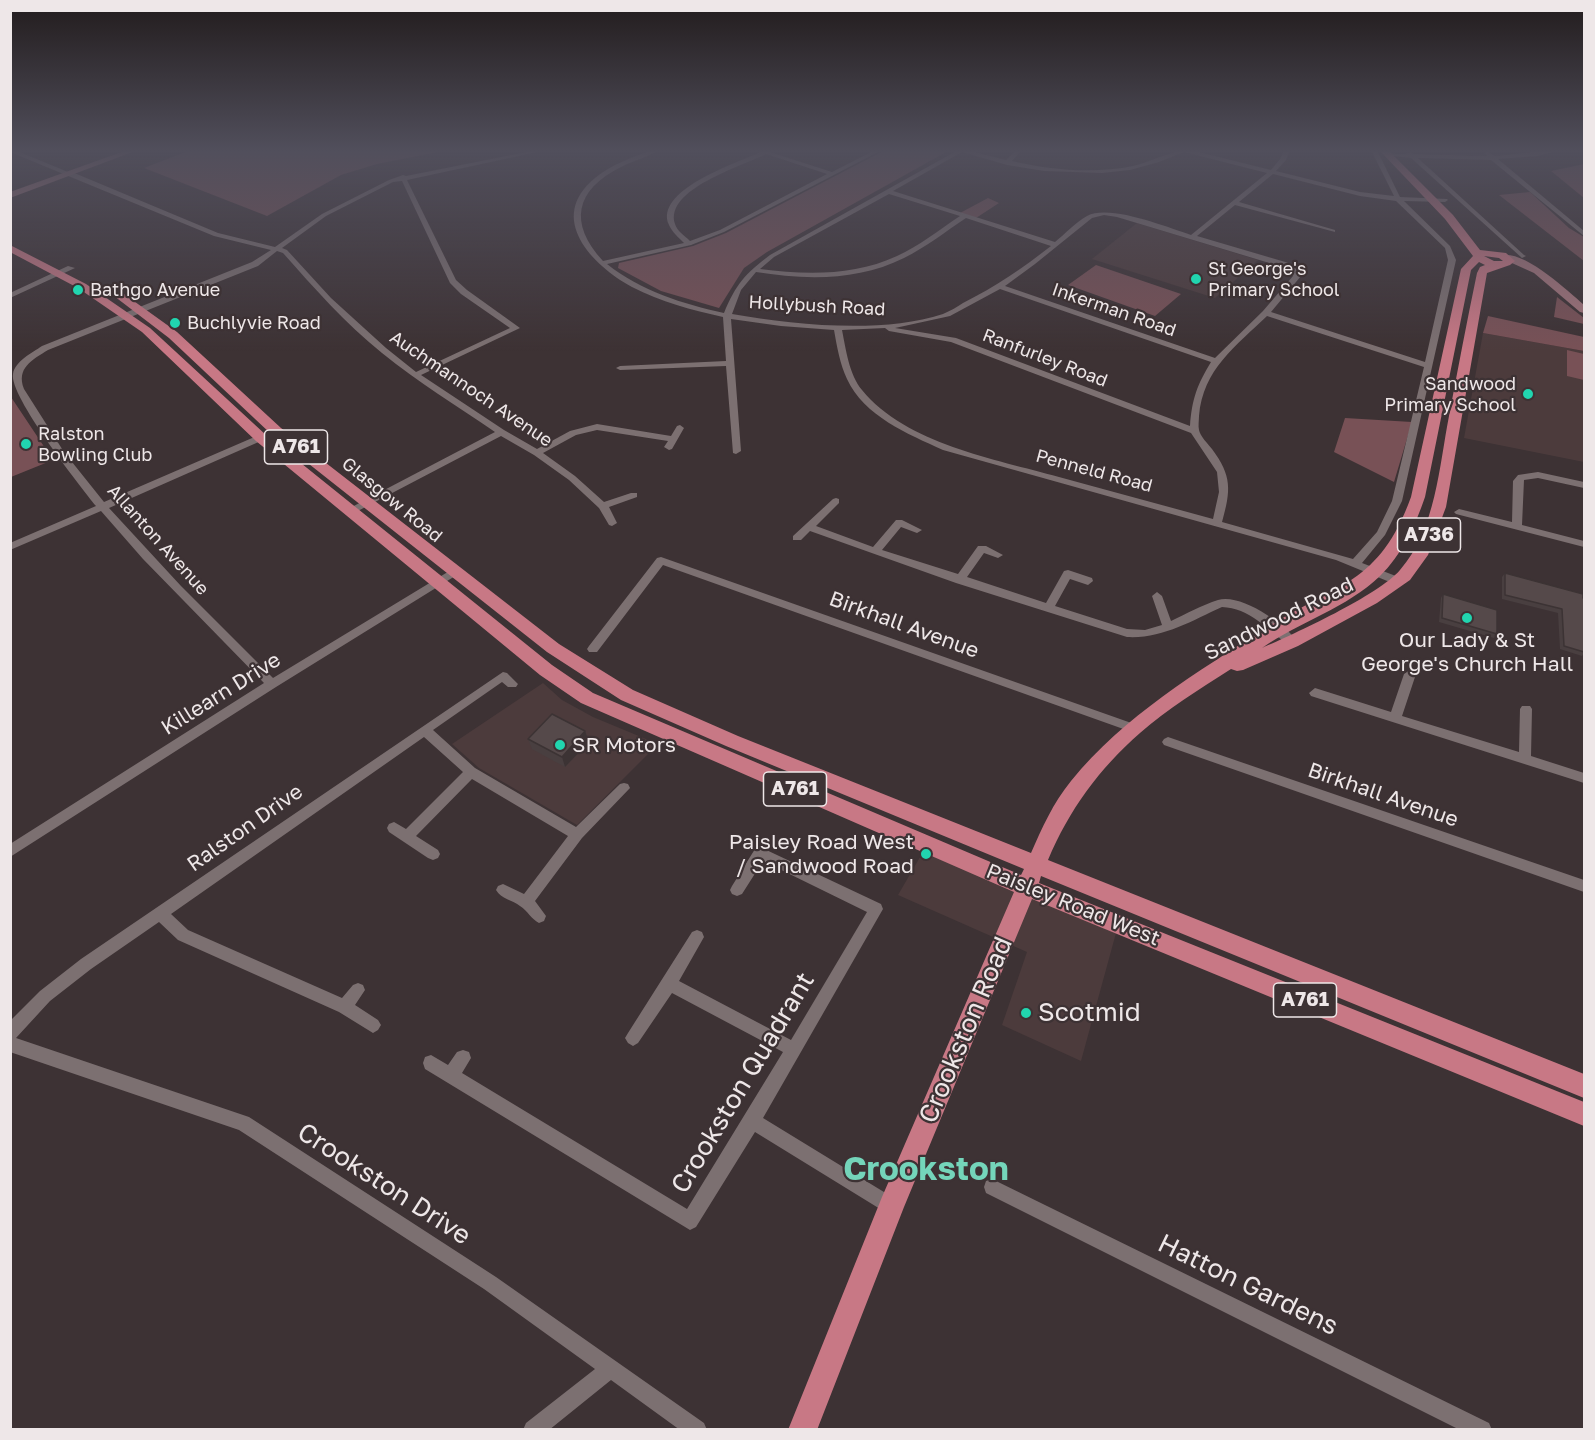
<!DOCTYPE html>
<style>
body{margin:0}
#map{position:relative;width:1595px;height:1440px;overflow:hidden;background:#3d3234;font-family:"Golos Text",sans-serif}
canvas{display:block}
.frame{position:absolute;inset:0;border:12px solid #eee7e8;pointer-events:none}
</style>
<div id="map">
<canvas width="1595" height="1440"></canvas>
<div class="frame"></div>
</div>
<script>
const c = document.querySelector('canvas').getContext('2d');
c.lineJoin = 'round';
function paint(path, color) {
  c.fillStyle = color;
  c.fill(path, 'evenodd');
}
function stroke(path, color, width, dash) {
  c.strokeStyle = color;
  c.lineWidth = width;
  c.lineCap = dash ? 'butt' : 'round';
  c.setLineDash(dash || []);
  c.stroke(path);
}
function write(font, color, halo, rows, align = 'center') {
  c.font = font + ' "Golos Text",sans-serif';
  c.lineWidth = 4.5;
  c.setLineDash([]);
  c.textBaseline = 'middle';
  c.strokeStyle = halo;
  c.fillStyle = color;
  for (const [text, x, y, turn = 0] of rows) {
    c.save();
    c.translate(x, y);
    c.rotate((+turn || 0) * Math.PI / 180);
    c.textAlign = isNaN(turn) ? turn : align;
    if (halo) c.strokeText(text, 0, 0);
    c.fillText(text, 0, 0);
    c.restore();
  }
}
const built = new Path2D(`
 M1137,223L1258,260L1215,298L1092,259Z
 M1483,333L1584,351V462L1464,438Z
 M543,683L562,700L593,717L658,744L577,825L479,768L452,744Z
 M923,852L1116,933L1081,1061L1002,1025L1027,952L898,895Z`);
const green = new Path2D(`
 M190,150H449L377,164L341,175L267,216L144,168Z
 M885,150L948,151L767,252L744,268L719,308L661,291L618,268L619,263L693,246L726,233Z
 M1584,164V198L1551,171Z
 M1530,192L1569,228L1584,237V261L1499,195Z
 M988,198L999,203L976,218L960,213Z
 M1096,265L1181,294L1155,316L1068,285Z
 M1557,297L1584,318V324L1554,317Z
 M1488,316L1584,337V351L1483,333Z
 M1567,350L1584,354V380L1567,376Z
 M11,397L53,460L11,477H10Z
 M1345,418L1412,422L1394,482L1334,452Z`);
const street = new Path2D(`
 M10,150H15L68,172H72L218,233L275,247L322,214L389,180L403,175L406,176L536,150H547L407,180L456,280L467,290L520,328L421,375L504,430L537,449L570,431L597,424L671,436L677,426L680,425L684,428L672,449L669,450L664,447L668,441L597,430L576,435L543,453L575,476L604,502L631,493H637V497L609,507L617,523L612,526L609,525L599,508L569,480L534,455L501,436L354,513H348V509L495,432C457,406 418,382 382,353C345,323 314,288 283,253L277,251L258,266L48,350C32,360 16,368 24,389L64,452L104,502L273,429H279V433L109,508L181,586L273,678L451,570H459L460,573L276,687L10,857V844L264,683L143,559L101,511L10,550V543L96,506C80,486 9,396 13,374C15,361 32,353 42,346L252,262L271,250L214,236L10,152ZM402,181L450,283L461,294L510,328L416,372L386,348L331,298L287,250L282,248L326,216L393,182Z
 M652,150H660C648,157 633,161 621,167C575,190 568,223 603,261L684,243C679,238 672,232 669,225C654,191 733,164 756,154L760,152V150H772L770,152L832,172L875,150H882L724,232L691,245L607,264C641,291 683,304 724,313C736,284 745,274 770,255L958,150H967L1006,160L1016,150H1022L1012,161C1050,170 1094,174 1133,166C1153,161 1171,150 1191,150L1271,170L1280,159L1284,150H1290L1286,160L1276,171L1360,192L1394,196L1371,150H1377L1400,197L1447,199L1448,200L1445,202L1404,201L1450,246L1456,260L1402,501L1385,535L1362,563L1401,578L1402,581L1397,585L1336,560L943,450C908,434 864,416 847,379C840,364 837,347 834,330L781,326L731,319L741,451L736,454L733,453L726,366L620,370L616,368L620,366L726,361L723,317C692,310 661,302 632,287C592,265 546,218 595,178C612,164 633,157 652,150ZM962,152L1007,165L1044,171L1102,173L1130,170L1159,162L1184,152L1267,173L1191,235C1166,227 1110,204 1087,216C1076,222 1065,234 1055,242L893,191ZM766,154L827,174L720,230L690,241C685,236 677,231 675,224C664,189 743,166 766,154ZM1273,174L1360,196L1396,201L1445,248L1448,260L1425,362L1271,312L1301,276L1292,264L1197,236L1235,205L1335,232V230L1239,202ZM889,194L960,216C939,230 919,246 897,256C854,276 806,275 760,269L774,257ZM1104,215L1117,217L1286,268L1293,276L1263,311L1215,358L1005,286L1035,264L1092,218ZM966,218L1051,246C1023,268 995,287 963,303C957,307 950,311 943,314C882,334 795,325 732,314L741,290L756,272C806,280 858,281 904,258C926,247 945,232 966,218ZM1000,289L1211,362C1197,385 1192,399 1190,426L956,338L895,328L950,316ZM1267,316L1424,367L1392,501L1377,532L1353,559L1222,522C1231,490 1232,476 1212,449C1208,444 1200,436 1199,430C1198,426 1199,420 1199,416C1203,369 1236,346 1267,316ZM885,328L889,331L951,342L1191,433L1217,472L1219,492L1213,519C1162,505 1110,491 1059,477C995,459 906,444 862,390C849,374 846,350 842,330Z
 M1550,150H1561L1538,156L1498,159L1584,231V236L1491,160L1418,158L1524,255L1526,256L1522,258L1411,158L1384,155C1392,151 1403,157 1410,152L1414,154L1487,156L1484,153L1487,151L1495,156Z
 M68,266L75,268L10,298V293Z
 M1538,472L1584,482V488L1538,478L1524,480L1522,525L1584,541V547L1456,514L1454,512L1459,509L1512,522L1513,481L1518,475Z
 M836,498L839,499V503L816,526L873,547L896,520H902L922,530L917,533L901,527L882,550L958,574L978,546H986L1003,555L998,558L984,553L967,577L1046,603L1064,571L1068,570L1092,578L1093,581L1088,585L1070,579L1055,606L1127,629L1145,630L1162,625L1152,596L1157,592L1162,596L1171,621C1186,614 1202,605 1218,600C1241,593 1285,624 1298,642L1296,645H1288C1268,629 1249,608 1222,607C1191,621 1162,639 1127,637L956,583L810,531L801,540H793V536L833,499Z
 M661,557L1137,725L1139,728L1137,731H1129L663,565L597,652H589L587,649L589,646L657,558Z
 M1410,670L1416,674L1402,716L1519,752L1520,709L1522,706H1530L1532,709L1531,756L1584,773V783L1311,696L1309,693L1315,688L1391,712L1404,674Z
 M503,672L507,673L518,684L516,687H508L502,682L433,730L475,768L576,827L620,784L624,783L628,784L630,788L582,838L535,901L546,916L544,921L539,923C531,919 528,911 520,906C513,900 501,899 496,890L498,886L503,884L524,894L568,836L472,779L416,836L438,850L440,854L438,858L433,860L428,858L389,832L387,828L389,824L394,822L406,829L463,772L424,737L171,914L188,930L342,998L353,985L358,983L363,985L365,990L355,1005L378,1020L381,1025L378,1030L373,1033L339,1012L178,940L159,922L91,969L50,1001L16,1038L249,1117L496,1277L704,1423L707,1430H680L611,1380L549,1430H523L526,1423L595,1369L484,1289L239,1130L10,1052V1021L40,991L81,959Z
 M1168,737L1584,880V892L1164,745L1162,742L1164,739Z
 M760,847L881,904L883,909L763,1118L897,1200L900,1206L897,1212L891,1215L885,1212L755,1132L696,1227L690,1230L425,1069L423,1063L425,1057L431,1055L448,1065L457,1052L463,1050L469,1052L471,1058L462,1073L687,1209L783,1052L672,993L638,1043L633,1046L628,1043L625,1038L628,1033L692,932L697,930L702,932L704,937L679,981L791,1040L867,912L763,861L742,894L737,896L732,894L730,890L732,886L755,849Z
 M992,1179L1489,1423L1492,1430H1460L986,1193L984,1187L986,1181Z`);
const secondary = new Path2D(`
 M127,150H138L10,198V192Z
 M1503,255C1526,252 1567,290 1584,305V313L1580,312L1534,273L1503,259Z`);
const primary = new Path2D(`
 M1379,150H1388L1453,215L1480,250L1506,253L1515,261L1510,265L1487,273L1446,507L1428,555L1410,580L1377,603L1298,646L1243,670L1237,671L1231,669C1200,689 1167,709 1140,733C1099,769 1069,810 1048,860L1584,1074V1098L1041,876L1039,883L1584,1102V1126L1032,899L904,1207L817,1430H788L882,1197L1014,892L581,703L540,675L256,441L142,332L78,288L10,252V245L86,284L150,328L266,435L552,665L593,693L1021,875L1024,869L726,746L621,700L547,652L271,434L169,338L114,296L116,294H124L177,332L281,428L559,644L633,690L738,736L1031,853C1042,828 1053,803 1071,781C1124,716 1197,672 1268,627C1337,583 1379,585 1411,497L1461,269L1473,256L1445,219ZM1484,256L1499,258L1503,261H1494ZM1479,262L1485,265L1480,267L1477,273C1467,321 1458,368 1449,416C1439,467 1436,529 1400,570C1379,595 1294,634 1262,648C1299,622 1347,608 1380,576C1401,556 1416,524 1425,497L1471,270Z`);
const wall = new Path2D(`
 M1505,573L1584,598V653L1582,656L1560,649L1558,613L1502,599V577Z
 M1443,594L1497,634L1494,638L1439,622L1441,598Z
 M585,731L589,742L565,767L532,749L528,739Z`);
const shadedWall = new Path2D(`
 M585,731L589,742L565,767L562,757Z`);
const building = new Path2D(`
 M1505,573L1583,594V598H1584V627V626V652L1564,646L1562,609L1505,595Z
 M1443,594L1497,610V634L1442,618Z
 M552,714L585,731L562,757L528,739Z`);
const markers = [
 [1196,279,6,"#21d5af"],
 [78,290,6,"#21d5af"],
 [175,323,6,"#21d5af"],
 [1528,394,6,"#21d5af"],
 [26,444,6,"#21d5af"],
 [1467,618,6,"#21d5af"],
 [560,745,6,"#21d5af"],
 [926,854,6,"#21d5af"],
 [1026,1013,6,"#21d5af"]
];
const farPoinames = [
 ["St George's",1208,269],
 ["Primary School",1208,290],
 ["Bathgo Avenue",90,290],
 ["Buchlyvie Road",187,323],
 ["Sandwood",1516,384,"right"],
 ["Primary School",1516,405,"right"],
 ["Ralston",38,434],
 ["Bowling Club",38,455]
];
const farStreetnames = [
 ["Hollybush Road",817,306,3],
 ["Inkerman Road",1114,310,19],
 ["Ranfurley Road",1045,358,21],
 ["Auchmannoch Avenue",471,389,34],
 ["Penneld Road",1094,471,15],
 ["Glasgow Road",392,500,39],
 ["Allanton Avenue",158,540,48]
];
const shields = [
 [296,447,63],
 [1429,535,63],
 [795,789,63],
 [1305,1000,63]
];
const shieldNames = [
 ["A761",296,447],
 ["A736",1429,535],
 ["A761",795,789],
 ["A761",1305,1000]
];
const streetNames = [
 ["Sandwood Road",1279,619,-26],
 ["Birkhall Avenue",904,625,20],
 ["Killearn Drive",221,694,-32],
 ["Birkhall Avenue",1383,795,19],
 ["Ralston Drive",245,828,-35],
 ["Paisley Road West",1073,905,22]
];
const poiNames = [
 ["Our Lady & St",1467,640],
 ["George's Church Hall",1467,664],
 ["SR Motors",572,745,"left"],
 ["Paisley Road West",914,842,"right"],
 ["/ Sandwood Road",914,866,"right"]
];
const nearPoinames = [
 ["Scotmid",1038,1013]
];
const nearStreetnames = [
 ["Crookston Road",966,1030,-67],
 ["Crookston Quadrant",743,1083,-59],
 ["Crookston Drive",384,1184,33],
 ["Hatton Gardens",1248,1285,26]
];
const nearDistrictnames = [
 ["Crookston",926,1170]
];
paint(built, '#4c3b3c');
paint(green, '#785156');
paint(street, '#7c7071');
paint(secondary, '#a2747b');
paint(primary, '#c87885');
paint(wall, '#493f40');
paint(shadedWall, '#3c3334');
paint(building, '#55494a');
stroke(building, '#3c3334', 1.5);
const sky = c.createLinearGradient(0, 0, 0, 351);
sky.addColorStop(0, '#221c1d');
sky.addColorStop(0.43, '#514f5c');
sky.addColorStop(1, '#514f5c00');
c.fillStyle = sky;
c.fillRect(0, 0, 1595, 351);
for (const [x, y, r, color] of markers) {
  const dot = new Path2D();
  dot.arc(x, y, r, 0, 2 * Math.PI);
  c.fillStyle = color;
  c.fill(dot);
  stroke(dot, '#3d3234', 2);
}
write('18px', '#eee7e8', '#3d3234', farPoinames, 'left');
write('18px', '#eee7e8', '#3d3234', farStreetnames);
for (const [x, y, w] of shields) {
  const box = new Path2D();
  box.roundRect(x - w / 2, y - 17, w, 34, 4.5);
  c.fillStyle = '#3d3234';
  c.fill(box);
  stroke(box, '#eee7e8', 1.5);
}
write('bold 20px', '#eee7e8', null, shieldNames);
write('21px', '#eee7e8', '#3d3234', streetNames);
write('21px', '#eee7e8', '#3d3234', poiNames);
write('26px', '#eee7e8', '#3d3234', nearPoinames, 'left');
write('26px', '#eee7e8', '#3d3234', nearStreetnames);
write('bold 33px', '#74d5ba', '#3d3234', nearDistrictnames);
</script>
